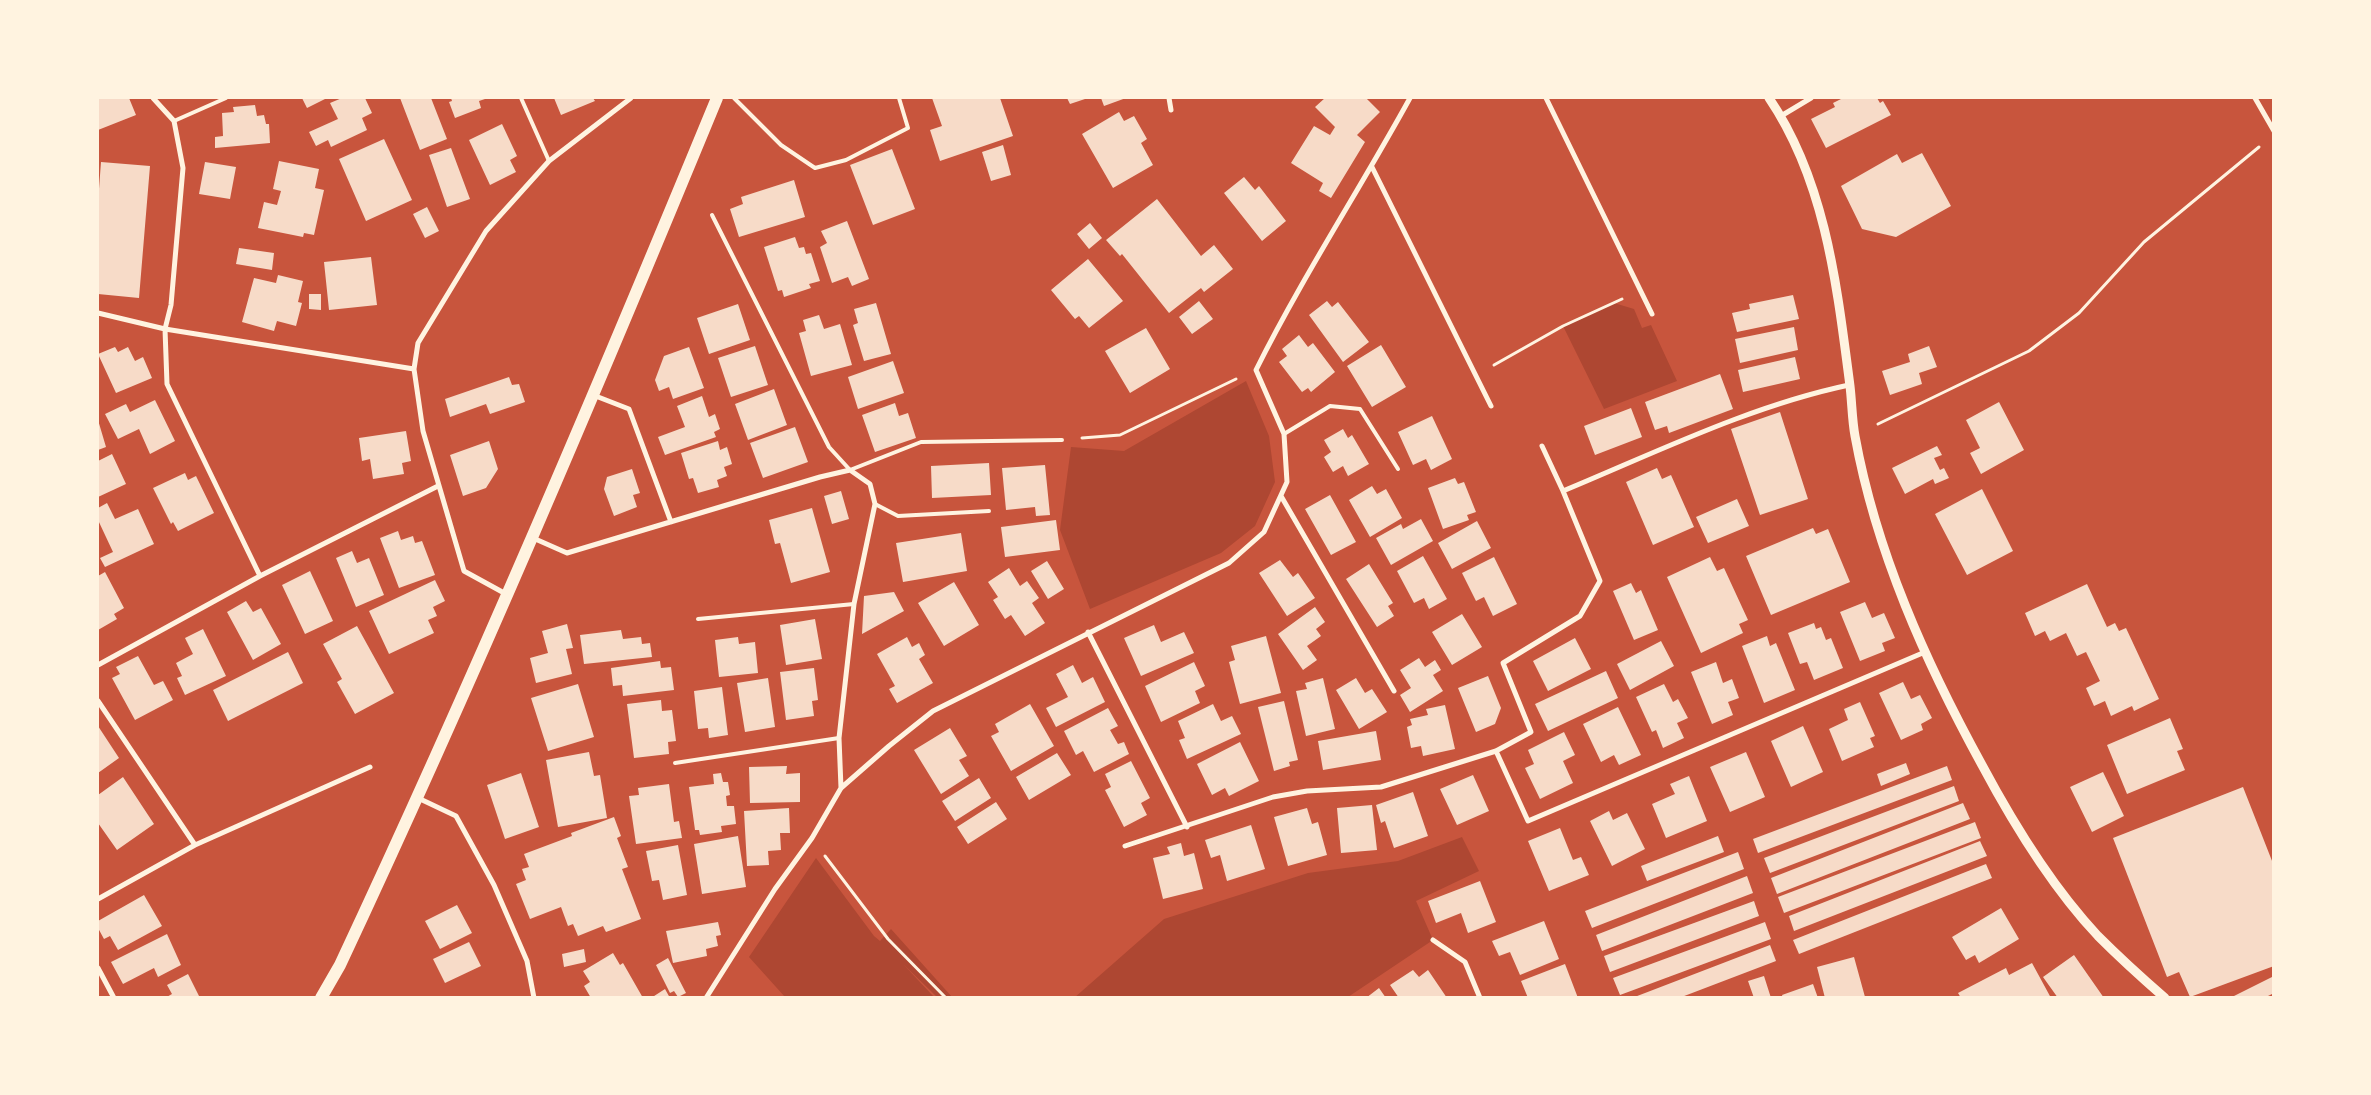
<!DOCTYPE html>
<style>
body{margin:0}
#map{position:relative;width:2371px;height:1095px;overflow:hidden;background:#c8553d;font-family:"Source Sans 3",sans-serif}
canvas{display:block}
.frame{position:absolute;inset:0;border:99px solid #fff3e0;pointer-events:none}
</style>
<div id="map">
<canvas width="2371" height="1095"></canvas>
<div class="frame"></div>
</div>
<script>
const c = document.querySelector('canvas').getContext('2d');
c.lineJoin = 'round';
function paint(path, color) {
  c.fillStyle = color;
  c.fill(path, 'evenodd');
}
function stroke(path, color, width, dash) {
  c.strokeStyle = color;
  c.lineWidth = width;
  c.lineCap = dash ? 'butt' : 'round';
  c.setLineDash(dash || []);
  c.stroke(path);
}
const green = new Path2D(`
 M1614,303L1634,309L1642,328L1651,325L1677,381L1604,409L1563,326Z
 M1246,381L1269,436L1275,482L1255,526L1221,553L1090,609L1060,530L1071,447L1124,451Z
 M1462,837L1479,871L1416,901L1433,940L1348,997L1074,998L1164,919L1308,873L1398,861Z
 M816,858L874,936L880,941L891,929L952,997H937L903,964L934,997H785L749,957Z`);
const building = new Path2D(`
 M98,98H129L136,115L98,130Z
 M302,98H327L307,108Z
 M342,98H365L372,113L362,118L367,130L331,147L328,140L316,146L309,132L338,119L330,103Z
 M400,98H431L447,139L420,150Z
 M451,98H488L479,101L481,108L455,118L449,102L452,101Z
 M554,98H593L595,101L561,115Z
 M932,98H1000L1013,136L940,161L930,130L942,126Z
 M1067,98H1088L1070,104Z
 M1101,98H1126L1104,106Z
 M1325,98H1366L1380,112L1357,135L1365,142L1331,198L1319,191L1323,183L1291,163L1314,126L1330,135L1335,127L1315,107Z
 M1843,98H1877L1880,103L1883,101L1891,115L1826,148L1811,119L1835,107L1833,103Z
 M255,105L257,116L264,115L266,124H269L270,143L215,148V137L223,136L222,113L234,112L233,107Z
 M1119,112L1124,121L1134,116L1147,139L1141,143L1153,165L1113,188L1082,134Z
 M502,124L517,156L510,160L516,172L490,185L469,140Z
 M384,139L412,200L366,221L339,159Z
 M1003,145L1011,175L991,181L982,152Z
 M451,148L470,199L447,207L429,155Z
 M892,149L915,209L873,225L850,165Z
 M1922,153L1951,206L1896,237L1862,229L1841,186L1897,154L1902,163Z
 M279,161L319,169L315,188L324,190L314,235L304,233L303,237L258,228L264,202L277,205L281,191L273,189Z
 M101,162L150,166L139,298L98,294V202Z
 M205,162L236,167L230,199L199,194Z
 M1244,177L1255,190L1259,186L1286,221L1262,241L1224,193Z
 M794,180L805,217L739,237L730,209L743,204L741,197Z
 M1157,199L1201,256L1214,245L1233,269L1204,292L1201,288L1169,313L1122,254L1120,256L1106,240Z
 M427,207L439,231L425,238L413,214Z
 M847,221L869,279L852,286L848,277L832,283L820,247L827,243L821,231Z
 M1090,223L1102,238L1089,249L1077,234Z
 M795,237L799,248L804,247L806,254L811,253L820,281L809,284L811,288L784,297L782,290L778,291L764,247Z
 M239,248L274,253L272,270L236,264Z
 M371,257L377,305L329,310L324,262Z
 M1088,259L1123,301L1089,328L1079,316L1075,319L1051,290Z
 M278,275L303,281L298,302L302,303L296,326L277,321L274,331L242,322L254,278L276,283Z
 M309,294H321V310L309,309Z
 M1793,295L1799,319L1737,332L1732,313L1750,309L1749,304Z
 M1199,301L1213,319L1192,334L1179,317Z
 M1327,301L1332,307L1338,302L1369,342L1343,362L1309,315Z
 M876,303L891,354L864,361L853,325L858,323L854,309Z
 M738,304L750,340L709,354L697,318Z
 M819,315L824,329L840,324L852,365L811,376L799,333L806,331L803,320Z
 M1794,327L1798,350L1740,363L1735,339Z
 M1146,328L1170,369L1130,393L1105,351Z
 M1299,335L1308,347L1313,343L1335,372L1311,392L1308,388L1302,392L1279,362L1287,356L1282,349Z
 M1381,345L1406,387L1372,407L1347,366Z
 M755,346L768,385L731,397L718,358Z
 M1929,346L1937,367L1919,373L1922,384L1890,395L1882,371L1910,362L1908,354Z
 M115,347L118,352L128,347L135,361L143,357L152,378L116,393L98,354Z
 M689,347L704,388L673,399L669,387L659,391L655,380L664,356Z
 M1795,357L1800,379L1743,392L1738,370Z
 M893,361L904,393L858,409L848,377Z
 M1720,374L1733,409L1669,433L1667,426L1655,430L1645,402Z
 M509,377L512,385L519,384L525,402L490,414L486,404L450,417L445,399Z
 M774,389L787,425L748,440L735,404Z
 M702,396L709,417L715,414L720,429L714,432L716,437L665,455L658,437L685,427L677,406Z
 M155,400L175,441L150,454L139,429L118,439L105,414L126,404L130,412Z
 M1999,402L2024,450L1981,474L1970,453L1980,448L1966,420Z
 M895,403L899,416L908,413L916,438L875,452L862,415Z
 M1631,408L1642,437L1595,455L1584,426Z
 M1780,412L1808,499L1760,515L1731,429Z
 M1432,416L1452,459L1431,470L1426,459L1413,465L1398,432Z
 M98,420L106,447L98,450Z
 M795,427L808,462L763,478L750,443Z
 M1343,429L1348,438L1352,435L1369,464L1348,476L1343,466L1333,472L1324,457L1331,452L1324,440Z
 M406,431L411,461L402,463L404,474L373,479L370,459L362,461L359,438Z
 M489,441L498,469L486,488L463,496L450,455Z
 M718,441L720,450L727,447L732,464L724,467L727,476L717,480L719,487L698,493L693,478L689,479L681,453Z
 M1937,446L1942,455L1934,458L1940,470L1944,468L1949,478L1935,484L1933,479L1905,494L1892,468Z
 M112,454L126,484L98,497V461Z
 M989,463L991,495L932,498L931,466Z
 M1045,465L1050,515L1036,516L1035,507L1006,510L1002,468Z
 M1657,468L1662,479L1671,475L1694,527L1653,545L1626,482Z
 M632,469L640,493L633,495L637,507L614,516L604,489L607,477Z
 M185,473L188,480L196,476L214,513L178,531L173,522L171,524L153,488Z
 M1455,478L1458,484L1464,482L1476,512L1467,515L1469,520L1443,529L1428,488Z
 M1372,486L1377,494L1386,489L1402,518L1370,537L1349,500Z
 M1982,489L2013,551L1967,575L1935,514Z
 M841,491L849,519L832,524L824,496Z
 M1330,495L1356,542L1331,555L1305,509Z
 M1737,499L1749,526L1708,543L1696,517Z
 M107,503L115,519L138,509L154,544L105,567L100,558L113,552L98,520V508Z
 M812,508L830,572L791,583L780,543L775,544L769,520Z
 M1421,519L1433,541L1391,565L1376,538L1401,524L1403,529Z
 M1056,520L1060,550L1005,557L1001,527Z
 M1477,521L1491,548L1452,569L1438,543Z
 M1813,528L1816,534L1828,529L1850,582L1771,615L1746,556Z
 M398,531L401,540L413,536L415,543L422,541L435,575L399,588L380,538Z
 M961,533L967,571L903,582L896,543Z
 M352,551L357,563L369,558L384,595L356,607L336,558Z
 M1423,556L1447,599L1429,609L1424,598L1414,603L1397,571Z
 M1494,557L1517,604L1493,616L1484,597L1476,601L1462,573Z
 M1710,557L1717,571L1724,568L1748,620L1739,624L1743,633L1701,653L1667,577Z
 M1280,560L1293,577L1298,573L1315,598L1287,616L1259,573Z
 M1047,561L1064,589L1048,599L1031,571Z
 M1369,564L1393,603L1388,606L1394,616L1377,627L1346,579Z
 M1009,568L1020,586L1027,581L1039,598L1032,603L1045,623L1025,636L1011,615L1005,619L993,600L998,597L988,582Z
 M310,571L333,621L305,634L282,585Z
 M105,572L124,608L114,614L117,619L98,630V576Z
 M435,580L445,601L433,607L437,616L428,620L434,633L389,654L369,611Z
 M954,582L979,625L944,646L918,603Z
 M1631,583L1636,593L1641,590L1658,630L1634,640L1613,591Z
 M2087,584L2107,627L2115,623L2119,631L2126,628L2159,699L2134,711L2132,706L2111,716L2105,701L2094,706L2086,688L2100,681L2086,652L2077,656L2066,633L2050,641L2045,631L2035,636L2025,613Z
 M894,592L904,611L862,634L864,596Z
 M246,601L253,612L261,608L281,644L253,660L227,612Z
 M1865,602L1872,618L1884,613L1895,638L1882,643L1885,651L1860,661L1840,612Z
 M1315,607L1325,622L1316,629L1321,636L1307,646L1317,660L1303,670L1278,634Z
 M1462,614L1482,647L1452,665L1432,632Z
 M815,619L822,659L786,665L780,625Z
 M1814,623L1816,629L1821,627L1826,640L1831,638L1843,668L1814,680L1807,662L1800,664L1788,633Z
 M567,624L573,648L566,649L572,674L536,683L530,658L548,653L542,631Z
 M1154,625L1161,642L1184,632L1194,653L1141,676L1124,638Z
 M357,626L394,693L355,714L337,682L342,679L323,644Z
 M203,629L226,676L185,695L177,678L182,676L176,663L193,654L185,638Z
 M621,630L623,639L641,637L642,644L650,643L652,657L584,664L580,635Z
 M1266,636L1281,693L1240,704L1229,662L1235,660L1231,646Z
 M1767,636L1770,646L1776,643L1795,690L1764,703L1742,646Z
 M738,637L739,644L755,642L758,673L719,677L715,640Z
 M907,637L912,647L919,643L925,655L919,659L933,683L897,703L889,689L895,686L877,654Z
 M1575,638L1591,669L1548,691L1533,661Z
 M1661,641L1674,666L1630,690L1617,664Z
 M288,652L303,683L228,721L213,690Z
 M138,656L154,685L163,681L173,700L135,720L112,678L120,674L116,667Z
 M1419,658L1425,667L1435,660L1441,670L1433,675L1443,691L1410,712L1400,695L1411,688L1400,670Z
 M660,661L661,668L671,667L674,690L623,696L622,685L613,686L611,668Z
 M1194,662L1205,686L1195,691L1200,703L1161,722L1145,686Z
 M1716,662L1723,683L1732,679L1739,698L1728,702L1733,715L1712,724L1691,672Z
 M1073,665L1082,683L1093,677L1105,702L1056,727L1046,708L1068,697L1056,674Z
 M814,668L818,700L812,701L814,716L786,720L780,672Z
 M1606,671L1618,698L1548,731L1535,704Z
 M1488,676L1501,708L1495,724L1476,732L1458,688Z
 M768,678L775,727L745,732L737,683Z
 M1323,678L1335,729L1306,736L1296,691L1307,689L1305,683Z
 M1356,678L1365,693L1372,689L1387,712L1359,729L1336,690Z
 M1903,682L1911,699L1920,695L1932,718L1921,724L1923,730L1901,740L1879,693Z
 M578,684L594,737L548,751L531,698Z
 M1664,684L1673,702L1678,699L1688,718L1677,723L1684,738L1663,748L1656,730L1652,732L1636,697Z
 M722,687L728,735L709,738L708,728L698,729L694,691Z
 M661,700L662,711L672,710L676,741L668,742L669,754L634,758L627,704Z
 M1284,701L1298,760L1289,762L1290,766L1274,771L1258,707Z
 M1860,702L1875,736L1870,738L1874,747L1842,761L1829,729L1848,720L1844,709Z
 M1030,704L1054,746L1011,771L991,736L999,732L995,724Z
 M1213,704L1221,721L1232,716L1241,734L1187,759L1179,740L1185,738L1178,721Z
 M1445,705L1455,749L1423,756L1421,746L1411,748L1407,727L1412,725L1410,719L1428,715L1426,709Z
 M1618,707L1641,755L1619,765L1614,755L1601,762L1583,724Z
 M1108,708L1118,726L1110,730L1118,744L1124,742L1129,754L1094,772L1083,751L1076,755L1064,731Z
 M2170,718L2183,749L2177,751L2185,770L2127,794L2107,745Z
 M98,726L119,758L98,773Z
 M1803,726L1823,772L1791,787L1771,741Z
 M950,728L967,756L959,760L969,776L941,794L914,750Z
 M1376,731L1381,760L1323,770L1318,741Z
 M1564,732L1575,755L1563,761L1573,783L1540,799L1525,768L1534,764L1528,750Z
 M1240,742L1259,781L1229,796L1225,788L1212,795L1197,764Z
 M589,752L594,776L600,775L607,818L558,827L546,760Z
 M1746,752L1765,797L1730,812L1710,767Z
 M1057,753L1071,775L1029,800L1016,777Z
 M1131,761L1150,798L1141,803L1147,815L1124,827L1105,790L1111,787L1105,774Z
 M1906,763L1910,774L1881,786L1877,774Z
 M787,766L786,774L800,773V802L750,803L749,767Z
 M1947,766L1952,780L1758,853L1753,839Z
 M2103,772L2124,816L2092,832L2070,787Z
 M521,773L539,827L505,839L487,785Z
 M721,773L723,782H728L730,795L726,796L727,806H734L736,824L721,826L722,832L700,835L699,830H695L689,787L714,784L713,774Z
 M1473,775L1489,811L1457,825L1440,789Z
 M1689,776L1707,821L1666,838L1652,804L1675,794L1670,784Z
 M123,777L154,824L117,850L98,823V795Z
 M979,778L991,798L955,821L942,801Z
 M669,784L674,822L679,821L682,838L636,844L629,796L639,795L638,788Z
 M1954,786L1959,801L1770,873L1764,858Z
 M2243,787L2274,866V966L2190,997L2179,972L2167,977L2113,838Z
 M1413,792L1428,836L1394,848L1385,821L1381,823L1376,805Z
 M996,802L1007,819L968,844L957,827Z
 M1963,803L1970,819L1777,894L1771,878Z
 M1372,805L1377,850L1341,853L1337,808Z
 M789,808L790,833H780L781,850L768,851L769,865L747,866L744,811Z
 M1307,808L1312,824L1318,822L1327,855L1288,866L1274,817Z
 M1609,811L1613,820L1627,813L1645,849L1612,866L1590,821Z
 M614,817L621,836L617,838L628,867L622,869L641,919L606,932L603,926L578,936L573,924L568,926L561,907L530,919L516,884L526,880L522,869L529,867L524,854L572,836L571,833Z
 M1975,822L1981,838L1784,913L1778,897Z
 M1251,825L1265,869L1227,881L1220,855L1211,858L1205,840Z
 M1560,828L1573,860L1581,857L1589,875L1549,891L1528,841Z
 M738,836L746,887L702,894L694,844Z
 M1718,836L1724,852L1647,881L1641,866Z
 M1980,841L1987,856L1794,931L1789,916Z
 M1181,843L1184,856L1194,853L1203,889L1163,899L1153,858L1170,854L1167,847Z
 M678,845L687,895L663,900L659,880L652,881L646,851Z
 M1738,852L1744,869L1592,928L1585,911Z
 M1986,864L1992,878L1799,954L1793,940Z
 M1747,876L1753,893L1602,951L1596,935Z
 M1480,881L1496,922L1468,933L1461,913L1436,923L1428,901Z
 M144,895L162,926L118,950L110,936L104,939L98,928V921Z
 M1754,901L1759,916L1610,972L1604,956Z
 M457,905L472,933L440,949L425,921Z
 M2001,908L2019,939L1979,963L1975,955L1966,960L1952,937Z
 M1544,921L1559,959L1520,975L1510,952L1499,956L1492,941Z
 M718,922L721,935L716,936L718,946L706,949L707,956L673,963L666,931Z
 M1765,922L1771,939L1620,995L1613,978Z
 M167,934L181,965L158,977L154,968L123,984L111,962Z
 M469,942L481,966L445,983L433,959Z
 M1770,945L1776,961L1679,998H1632Z
 M584,949L586,962L564,967L562,954Z
 M613,953L620,965L623,963L643,998H591L584,986L590,982L583,971Z
 M2074,955L2104,998H2058L2043,977Z
 M1854,957L1865,997L1825,998L1817,967Z
 M668,958L686,993L678,997L674,991L670,993L656,965Z
 M2032,963L2051,998H1961L1958,993L2006,968L2009,975Z
 M1565,964L1578,998H1528L1521,981Z
 M1413,970L1419,977L1428,970L1447,998H1399L1390,985Z
 M188,974L200,998H165L172,994L167,985Z
 M1764,976L1771,998H1754L1748,981Z
 M2274,976V993L2264,998H2230Z
 M1813,984L1818,998H1783L1782,995Z
 M1379,988L1386,998H1366Z
 M665,989L670,998H651Z`);
const path = new Path2D(`
 M1494,365L1563,326L1622,299
 M1878,424L2029,351L2079,313L2144,242L2259,147
 M1082,438L1120,435L1236,379
 M825,856L888,939L946,998`);
const service = new Path2D(`
 M521,98L549,161
 M734,98L781,145L815,168L846,160L908,128L899,98
 M174,121L226,98
 M712,215L829,447L850,470L921,442L1062,440
 M1284,434L1330,406L1360,409L1398,469
 M875,504L898,516L989,511
 M698,619L854,604
 M675,763L839,738`);
const minor = new Path2D(`
 M153,98L174,121L183,168L171,305L165,329L167,384L260,576
 M1169,98L1171,110
 M1546,98L1652,314
 M2255,98L2274,131
 M1781,116L1811,98
 M1372,167L1491,406
 M98,313L165,329L414,369
 M593,395L629,409L671,522
 M1563,491C1657,452 1750,406 1849,385
 M1281,496L1394,691
 M533,538L567,553L820,477L850,470L870,484L875,504L854,604L839,738L841,788
 M506,594L464,571L423,431L414,369L418,343L486,231L549,161L631,98
 M1088,632L1187,827
 M98,665L260,576L438,486
 M98,701L195,845L98,899
 M1496,751L1528,821L1925,652
 M418,798L456,816L494,885L527,961L534,998
 M195,845L370,767
 M1125,846L1273,797L1307,791L1381,787L1496,751L1531,732L1503,663L1580,616L1600,581L1563,491L1542,446
 M1433,940L1465,962L1480,998
 M98,968L114,998
 M706,998L775,889L812,838L841,788L889,746L933,711L1229,563L1264,532L1287,482L1284,434L1256,370C1303,276 1360,189 1410,98`);
const tertiary = new Path2D(`
 M1769,98C1826,182 1837,287 1850,386C1852,403 1852,420 1855,436C1876,552 1926,663 1982,765C2014,825 2051,886 2098,936C2119,957 2142,978 2165,998`);
const primary = new Path2D(`
 M321,998L340,965C474,679 597,389 717,98`);
paint(green, '#ae4732');
paint(building, '#f7dbc8');
stroke(path, '#fff3e0', 3);
stroke(service, '#fff3e0', 4);
stroke(minor, '#fff3e0', 5);
stroke(tertiary, '#fff3e0', 9);
stroke(primary, '#fff3e0', 12);
</script>
